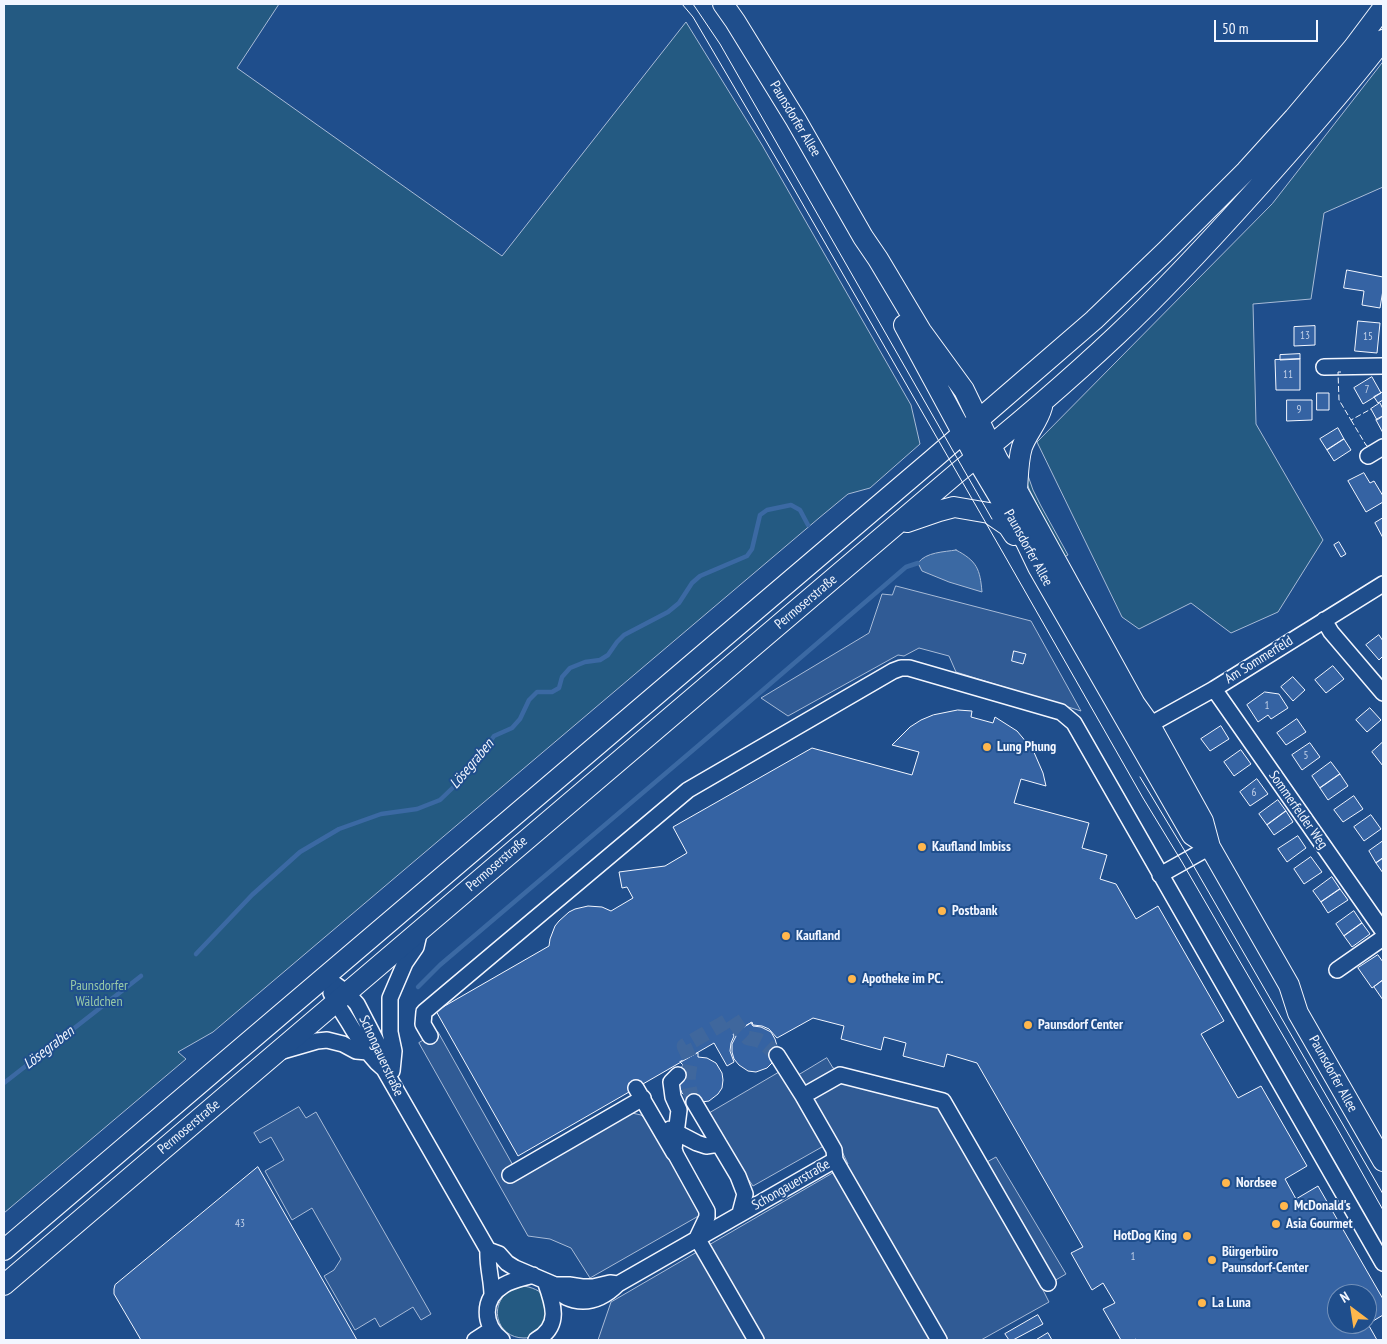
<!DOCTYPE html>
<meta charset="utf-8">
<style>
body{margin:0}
#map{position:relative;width:1387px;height:1344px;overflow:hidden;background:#1f4e8c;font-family:"PT Sans Narrow",sans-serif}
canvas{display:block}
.frame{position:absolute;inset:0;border:5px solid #f2f6ff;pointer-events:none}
.north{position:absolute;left:1327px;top:1284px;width:50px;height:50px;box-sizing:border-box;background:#1f4e8c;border:1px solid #7391ba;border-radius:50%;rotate:329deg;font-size:14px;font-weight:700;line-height:20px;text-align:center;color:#f2f6ff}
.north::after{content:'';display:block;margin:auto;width:18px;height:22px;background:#ffb74d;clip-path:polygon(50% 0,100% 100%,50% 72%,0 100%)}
.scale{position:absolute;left:1214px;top:20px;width:104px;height:22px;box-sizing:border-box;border:2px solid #f2f6ff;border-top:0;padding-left:6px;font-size:15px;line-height:18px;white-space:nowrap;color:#f2f6ff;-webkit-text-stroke:4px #1f4e8c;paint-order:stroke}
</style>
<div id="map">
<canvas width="1387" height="1344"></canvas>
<div class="frame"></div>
<div class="north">N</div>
<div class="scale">50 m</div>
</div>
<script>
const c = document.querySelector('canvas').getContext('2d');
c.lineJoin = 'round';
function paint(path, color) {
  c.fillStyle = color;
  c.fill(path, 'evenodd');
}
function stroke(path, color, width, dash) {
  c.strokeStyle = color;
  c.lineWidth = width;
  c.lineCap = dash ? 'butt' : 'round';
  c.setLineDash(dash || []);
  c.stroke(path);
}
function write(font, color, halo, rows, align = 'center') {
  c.font = font + ' "PT Sans Narrow",sans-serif';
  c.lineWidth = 4;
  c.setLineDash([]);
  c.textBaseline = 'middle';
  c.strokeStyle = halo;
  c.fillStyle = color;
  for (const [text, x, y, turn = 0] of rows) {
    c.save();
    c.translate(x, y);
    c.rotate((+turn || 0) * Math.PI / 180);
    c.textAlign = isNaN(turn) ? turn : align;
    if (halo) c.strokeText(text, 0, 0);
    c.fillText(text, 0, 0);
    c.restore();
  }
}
const green = new Path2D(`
 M4,4H279L237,68L502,256L686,22L762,145L911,405L920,444L870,488L848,494L819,518L213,1032L178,1052L186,1059L4,1213Z
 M1383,62V187L1324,213L1311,299L1253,304L1256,424L1323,540L1278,612L1231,633L1191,603L1139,629L1122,617L1037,442L1272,204Z
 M1026,470L1033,490L1041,506L1068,555L1064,557L1030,491L1026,481Z
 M524,1286C550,1291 546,1302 546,1324C543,1327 539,1332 535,1335C532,1337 527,1338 524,1338C491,1338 486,1291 524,1286Z`);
const parking = new Path2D(`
 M896,586L1031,621L1081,711L956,672L949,656L919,648L904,656L898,655L788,716L761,698L869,633L882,594L892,595Z
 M438,1032L519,1176L632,1113L641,1115L649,1122L702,1214L590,1278L571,1248L550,1239L528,1236L419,1043Z
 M827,1058L833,1068L948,1097L985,1163L996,1157L1066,1274L1042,1288L1049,1302L981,1340H598L611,1302L848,1164L836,1139L753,1186L744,1173L709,1113L779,1072L796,1076Z
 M299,1107L306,1118L316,1112L431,1314L421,1320L413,1307L380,1327L375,1318L355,1330L324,1276L334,1270L341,1259L312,1208L292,1220L265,1171L284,1160L271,1137L260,1143L254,1133Z`);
const water = new Path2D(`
 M956,550C977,561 980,569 982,592L949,582L922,571L918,563C926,552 944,552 956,550Z`);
const stream = new Path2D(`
 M196,954L252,895L300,852L339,829L381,814L417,809L440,800L466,775L494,736L512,728L520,719L529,700L537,692H552L559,688L562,677L570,668L585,662L600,660L608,655L617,642L624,635L668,612L679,603L692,583L700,576L747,556L752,549L760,515L767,510L791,505L800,510L808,525
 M418,987L440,965L699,745L906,567L918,563
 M4,1083L141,976`);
const building = new Path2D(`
 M1347,270L1383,277V290L1380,308L1362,305L1364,291L1344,288Z
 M1358,321L1380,323L1377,353L1355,351Z
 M1315,326V345L1294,346V327Z
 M1300,354V359L1280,360V355Z
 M1300,359V390H1276L1275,360Z
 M1372,377L1381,393L1363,404L1354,388Z
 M1383,392V400L1378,403L1374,397Z
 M1317,393H1329V410H1317Z
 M1287,400H1312V420L1287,421Z
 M1380,403L1383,409V416L1377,420L1371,409Z
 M1383,416V433L1376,420Z
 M1338,428L1344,439L1327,450L1320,439Z
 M1344,439L1351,450L1334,461L1327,450Z
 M1364,473L1370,483L1374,481L1383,496V502L1366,512L1348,481Z
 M1383,518V538L1375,523Z
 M1339,542L1346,554L1341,557L1334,545Z
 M1379,635L1383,641V656L1379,660L1366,645Z
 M1014,651L1026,654L1023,664L1012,661Z
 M1333,666L1344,679L1326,693L1315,680Z
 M1293,677L1305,690L1293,701L1281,687Z
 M1265,692L1279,694L1288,708L1271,719L1268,715L1258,722L1247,705Z
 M1370,708L1381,720L1367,732L1356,720Z
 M958,710L972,711L971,717L993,723L995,717L1017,731L1033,750L1043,773L1046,786L1021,779L1014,803L1089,823L1082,848L1107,855L1100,879L1116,884L1136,919L1158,906L1224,1021L1201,1034L1238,1098L1261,1086L1307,1166L1285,1179L1296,1199L1318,1186L1383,1299V1315L1368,1324L1377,1340H1136V1339L1134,1340H1121L1103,1309L1115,1303L1103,1283L1092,1290L1071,1253L1083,1247L977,1063L947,1054L944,1067L903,1056L906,1043L884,1037L881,1050L841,1039L844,1026L813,1018L777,1038L769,1029L762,1026L753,1025L752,1022L733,1034L734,1036L731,1043L730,1051L734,1062L727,1066L714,1043L518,1156L436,1011L549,946L550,939L555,926L559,921L569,912L575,909L588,906L602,907L611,911L633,898L627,887L622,888L619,872L665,866L687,853L673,827L812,748L912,775L919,752L892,745L910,727L921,720L933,715ZM1337,1294H1367V1324H1337Z
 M1297,719L1306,732L1286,745L1277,733Z
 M1221,726L1229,739L1210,751L1201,739Z
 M1383,742V766L1372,752Z
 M1310,743L1320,757L1302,770L1292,755Z
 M1241,750L1251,764L1234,776L1224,762Z
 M1331,762L1340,774L1320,788L1312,776Z
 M1340,774L1348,786L1328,800L1320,788Z
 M1257,779L1268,794L1250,806L1240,792Z
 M1354,796L1363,809L1343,822L1334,810Z
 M1278,800L1286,811L1267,825L1259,814Z
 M1286,811L1293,822L1274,835L1267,825Z
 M1371,815L1381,829L1364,841L1354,827Z
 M1298,836L1306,848L1287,862L1278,849Z
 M1383,841V858L1376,863L1369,851Z
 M1311,857L1322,872L1304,884L1294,869Z
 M1383,858V873L1376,863Z
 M1332,877L1340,889L1321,902L1313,891Z
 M1340,889L1348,900L1328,913L1321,902Z
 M1354,911L1362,923L1344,936L1336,924Z
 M1362,923L1370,934L1352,947L1344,936Z
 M1378,955L1383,962V980L1372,988L1358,968Z
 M1383,980V1000L1374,987Z
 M751,1023L753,1026L761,1027L771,1032L775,1039L777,1046V1049L772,1063L767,1068L756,1072L748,1071L739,1065L734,1059L732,1052V1044L736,1036L734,1033Z
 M698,1053V1057L707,1058L716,1063L722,1073L723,1080L722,1088L718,1094L709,1101L702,1102L688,1098L682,1093L679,1086V1072L683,1065L680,1062Z
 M258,1167L357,1340H141L114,1294V1289L115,1285Z
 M1038,1315L1043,1324L1013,1340H1009L1005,1334Z
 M1048,1333L1052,1340H1036Z`);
const minorTunnel = new Path2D(`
 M694,1102C687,1086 687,1078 691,1061L684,1046L732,1018L740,1030L748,1038L758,1040L764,1043L777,1055`);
const minor = new Path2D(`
 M1324,367L1383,366
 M1368,456L1383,447
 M1324,620L1331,632L1383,693
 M1214,689L1383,931
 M1142,729L1214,689L1383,584
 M1160,875L1210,847
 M1337,970L1383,938
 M324,976L347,993L357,1004L384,1056V1069L488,1250C487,1266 492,1280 492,1295
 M331,993C337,1005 345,1016 352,1028C362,1043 370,1058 384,1069
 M430,1036L423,1024L424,1012L688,790L893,671L901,668H909L1061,712L1074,723L1383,1263
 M279,1052L317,1041L327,1040L343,1044L356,1051L368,1052
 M777,1055L803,1096L834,1150L835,1160L939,1340
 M392,1071L394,1051L390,1032V998L405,963L416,947L420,930
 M678,1075L671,1082L673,1097L679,1110L674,1149L676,1155L707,1211V1217L697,1238
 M636,1088L674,1153
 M803,1096L840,1075L943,1101L1048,1283
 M694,1102L738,1176L745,1194L740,1213
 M670,1129L697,1143L706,1146L719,1144
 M510,1175L643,1098
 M697,1238L756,1340
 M488,1250L499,1254L507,1263L515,1268L555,1285H569L582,1287H593L610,1283L618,1284
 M555,1285C558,1288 560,1293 563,1295C566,1298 570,1299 574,1300C591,1304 606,1296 618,1284L835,1160
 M475,1340L492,1329
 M502,1340C483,1325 481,1299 504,1285C512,1280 524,1278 533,1275
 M536,1340C562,1326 553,1303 545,1281`);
const major = new Path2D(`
 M723,4L735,21L796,120L863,237L878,259L921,331L964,390L998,460L1017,490L1135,704L1150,725L1203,821L1210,847L1289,985L1298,1013L1383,1161
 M904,325L976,458L1026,542L1038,567L1192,835L1210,847
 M1017,490C1018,476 1018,460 1022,447C1027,433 1038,422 1042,407
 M907,522L939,511L954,507L989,513L1008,526L1014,535
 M4,1250L932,460L1094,320L1167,250L1246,171L1294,118L1353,48L1383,8
 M4,1285L957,473C1012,429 1066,383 1117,335C1165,290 1209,242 1253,193C1298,143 1342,93 1383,40`);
const tram = new Path2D(`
 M682,4L693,17L790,182L1006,558L1143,798L1182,862L1338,1130L1383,1210
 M693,4L720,44L992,519
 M1140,777L1189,858L1383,1194`);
const fence = new Path2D(`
 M1341,372H1338L1339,400L1351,420L1371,409
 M1351,420L1366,445L1370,448`);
const markers = [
 [987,747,5,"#ffb74d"],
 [922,847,5,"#ffb74d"],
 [942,911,5,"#ffb74d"],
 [786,936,5,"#ffb74d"],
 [852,979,5,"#ffb74d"],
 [1028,1025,5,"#ffb74d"],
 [1226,1183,5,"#ffb74d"],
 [1284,1206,5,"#ffb74d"],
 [1276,1224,5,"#ffb74d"],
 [1187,1236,5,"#ffb74d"],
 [1212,1260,5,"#ffb74d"],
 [1202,1303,5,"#ffb74d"]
];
const numberNames = [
 ["13",1305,336],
 ["15",1368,337],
 ["11",1288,375],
 ["7",1367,390],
 ["9",1299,410],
 ["1",1267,706],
 ["5",1306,756],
 ["6",1254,793],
 ["43",240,1224],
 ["1",1133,1257]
];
const streetNames = [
 ["Paunsdorfer Allee",795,119,59],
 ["Paunsdorfer Allee",1028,548,61],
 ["Permoserstraße",806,602,-40],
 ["Am Sommerfeld",1259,660,-32],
 ["Sommerfelder Weg",1298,810,55],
 ["Permoserstraße",497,864,-41],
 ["Schongauerstraße",381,1056,65],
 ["Paunsdorfer Allee",1333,1074,61],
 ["Permoserstraße",189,1127,-40],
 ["Schongauerstraße",791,1185,-30]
];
const poiNames = [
 ["Lung Phung",997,747],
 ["Kaufland Imbiss",932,847],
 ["Postbank",952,911],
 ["Kaufland",796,936],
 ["Apotheke im PC.",862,979],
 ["Paunsdorf Center",1038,1025],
 ["Nordsee",1236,1183],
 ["McDonald's",1294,1206],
 ["Asia Gourmet",1286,1224],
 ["HotDog King",1177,1236,"right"],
 ["Bürgerbüro",1222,1252],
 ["Paunsdorf-Center",1222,1268],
 ["La Luna",1212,1303]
];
const parkNames = [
 ["Paunsdorfer",99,986],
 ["Wäldchen",99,1002]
];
const waterNames = [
 ["Lösegraben",472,764,-50],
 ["Lösegraben",49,1048,-38]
];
paint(green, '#245a82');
stroke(green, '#a8bbd7', 1);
paint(parking, '#305b95');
stroke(parking, '#a8bbd7', 1);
paint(water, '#3b69a3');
stroke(water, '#a8bbd7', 1);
stroke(stream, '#3b69a3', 4.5);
paint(building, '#3563a3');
stroke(building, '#f2f6ff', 1);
stroke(minorTunnel, '#3f679d', 15, [15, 8]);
stroke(minor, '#f2f6ff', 18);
stroke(major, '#f2f6ff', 22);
stroke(minor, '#1f4e8c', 15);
stroke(major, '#1f4e8c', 20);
stroke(tram, '#f2f6ff', 1);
stroke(fence, '#f2f6ff', 1, [6, 2.5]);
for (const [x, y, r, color] of markers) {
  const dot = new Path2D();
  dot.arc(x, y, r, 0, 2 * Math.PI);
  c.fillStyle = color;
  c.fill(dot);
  stroke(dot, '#1f4e8c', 2);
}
write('11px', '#c3d1e8', null, numberNames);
write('14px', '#f2f6ff', '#1f4e8c', streetNames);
write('bold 14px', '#f2f6ff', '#1f4e8c', poiNames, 'left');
write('14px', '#97c8a6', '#1f4e8c', parkNames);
write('italic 15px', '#f2f6ff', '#1f4e8c', waterNames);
</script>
